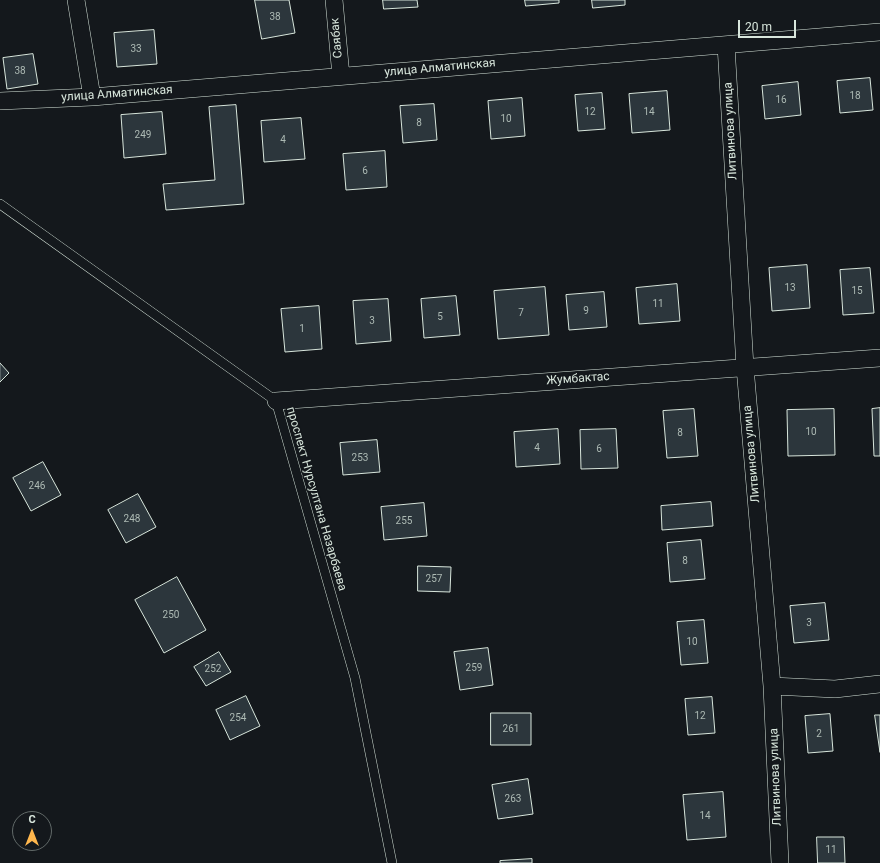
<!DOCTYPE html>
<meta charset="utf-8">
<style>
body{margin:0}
#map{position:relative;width:880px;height:863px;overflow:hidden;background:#14181c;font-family:Roboto,sans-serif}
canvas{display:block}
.north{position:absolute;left:12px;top:811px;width:40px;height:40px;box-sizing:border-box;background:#14181c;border:1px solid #626a69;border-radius:50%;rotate:0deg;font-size:11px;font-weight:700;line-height:16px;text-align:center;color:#d8e6dc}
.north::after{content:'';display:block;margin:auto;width:14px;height:18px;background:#ffb74d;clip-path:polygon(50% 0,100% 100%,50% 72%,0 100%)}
.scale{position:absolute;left:738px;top:20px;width:58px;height:18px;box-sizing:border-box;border:2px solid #d8e6dc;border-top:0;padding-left:5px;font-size:12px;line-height:14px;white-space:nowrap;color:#d8e6dc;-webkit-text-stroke:3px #14181c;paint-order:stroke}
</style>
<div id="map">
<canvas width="880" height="863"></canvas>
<div class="north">С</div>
<div class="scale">20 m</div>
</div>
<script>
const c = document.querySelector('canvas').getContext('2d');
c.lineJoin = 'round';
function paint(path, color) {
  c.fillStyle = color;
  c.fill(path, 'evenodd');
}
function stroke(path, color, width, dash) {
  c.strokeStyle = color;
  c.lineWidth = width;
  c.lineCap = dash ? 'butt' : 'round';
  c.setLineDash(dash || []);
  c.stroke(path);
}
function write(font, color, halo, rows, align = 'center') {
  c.font = font + ' Roboto,sans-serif';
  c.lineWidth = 3;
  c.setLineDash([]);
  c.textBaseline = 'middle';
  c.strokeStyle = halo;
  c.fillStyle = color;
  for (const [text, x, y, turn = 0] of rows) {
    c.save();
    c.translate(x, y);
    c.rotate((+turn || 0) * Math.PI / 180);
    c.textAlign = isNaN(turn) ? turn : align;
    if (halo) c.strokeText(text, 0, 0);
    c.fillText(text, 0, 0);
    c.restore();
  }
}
const building = new Path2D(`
 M255,0H289L295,33L262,39Z
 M383,0H417L418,7L384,9Z
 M525,0H559V3L526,6Z
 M592,0H625V5L593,8Z
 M154,30L157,64L117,67L114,33Z
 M33,54L38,84L7,89L3,58Z
 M870,78L873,110L840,113L837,81Z
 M798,82L801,115L765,119L762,86Z
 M667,91L670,130L632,133L629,94Z
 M602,93L605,129L578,131L575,95Z
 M522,98L525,136L491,139L488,101Z
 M434,104L437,140L403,143L400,106Z
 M236,105L244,204L166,210L163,184L215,180L209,107Z
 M162,112L166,154L124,158L121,115Z
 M301,118L305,159L264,162L261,121Z
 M385,151L387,187L346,190L343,154Z
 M807,265L810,308L772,311L769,268Z
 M870,268L874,313L843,315L840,270Z
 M677,284L680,321L639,324L636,288Z
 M545,287L549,335L498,339L494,291Z
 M604,292L607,327L569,330L566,295Z
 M456,296L460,335L424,338L421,299Z
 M388,299L391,341L356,344L353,301Z
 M319,306L322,349L285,352L281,309Z
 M0,363L9,373L0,382Z
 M880,408V456H874L872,409Z
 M694,409L698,456L667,458L663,411Z
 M834,409L835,455L788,456L787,410Z
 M558,429L560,464L516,467L514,432Z
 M616,429L618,468L581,469L580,430Z
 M377,440L380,472L343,475L340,443Z
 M43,462L61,495L31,511L13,478Z
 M138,494L156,527L126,543L108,510Z
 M711,502L713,526L662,530L661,506Z
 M424,503L427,536L384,540L381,507Z
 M701,540L705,579L670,582L667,543Z
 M418,566L451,567L450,592L418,591Z
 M177,577L206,630L164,653L135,600Z
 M825,603L829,640L794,643L790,606Z
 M704,620L708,663L681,665L677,622Z
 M488,648L493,685L460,690L454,652Z
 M219,652L231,672L206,686L194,667Z
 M246,696L260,726L230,740L216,710Z
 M712,697L715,733L688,735L685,699Z
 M491,713H531V745H491Z
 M830,714L833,751L808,753L805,716Z
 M875,715H880V752Z
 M528,779L533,814L498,819L492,785Z
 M723,792L726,837L687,840L683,795Z
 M817,837H844L845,863H818Z
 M532,859V863H500V861Z`);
const service = new Path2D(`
 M0,204L276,401L355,678L392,863`);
const minor = new Path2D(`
 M76,0L92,97
 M334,0L341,76
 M726,45L745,367L772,686L780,863
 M0,101L92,97L880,32
 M276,401L880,358
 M772,686L835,689L880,684`);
const numberNames = [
 ["38",275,17],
 ["33",136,49],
 ["38",20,71],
 ["18",855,96],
 ["16",781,100],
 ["12",590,112],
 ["14",649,112],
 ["10",506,119],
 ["8",419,123],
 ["249",143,135],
 ["4",283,140],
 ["6",365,171],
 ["13",790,288],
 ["15",857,291],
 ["11",658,304],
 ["9",586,311],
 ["7",521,313],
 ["5",440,317],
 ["3",372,321],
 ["1",302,329],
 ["10",811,432],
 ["8",680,433],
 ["4",537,448],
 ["6",599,449],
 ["253",360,458],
 ["246",37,486],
 ["248",132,519],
 ["255",404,521],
 ["8",685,561],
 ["257",434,579],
 ["250",171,615],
 ["3",809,623],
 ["10",692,642],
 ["259",474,668],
 ["252",213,669],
 ["12",700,716],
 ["254",238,718],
 ["261",511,729],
 ["2",819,734],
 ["263",513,799],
 ["14",705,816],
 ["11",831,850]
];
const streetNames = [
 ["Саябак",337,38,-95],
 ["улица Алматинская",440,68,-5],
 ["улица Алматинская",117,94,-4],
 ["Литвинова улица",731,131,-93],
 ["Жумбактас",578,379,-4],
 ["Литвинова улица",752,454,-95],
 ["проспект Нурсултана Назарбаева",316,499,74],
 ["Литвинова улица",776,777,-92]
];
paint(building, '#2c363c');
stroke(building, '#d8e6dc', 1);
stroke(service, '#d8e6dc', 10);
stroke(minor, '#d8e6dc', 18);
stroke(service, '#14181c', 9);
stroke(minor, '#14181c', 17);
write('10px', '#adbab4', null, numberNames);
write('12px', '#d8e6dc', '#14181c', streetNames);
</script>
